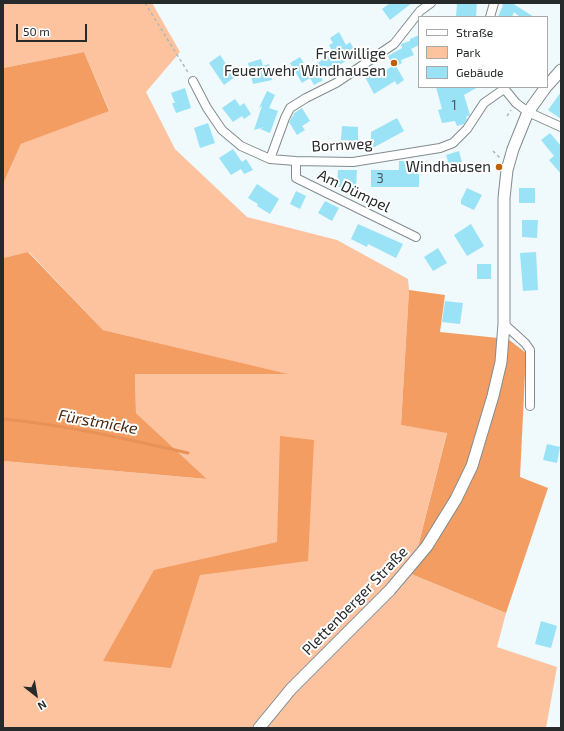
<!DOCTYPE html>
<meta charset="utf-8">
<style>
body{margin:0}
#map{position:relative;width:564px;height:731px;overflow:hidden;background:#f0f9fc;font-family:"Exo 2",sans-serif}
canvas{display:block}
.frame{position:absolute;inset:0;border:4px solid #272a2b;pointer-events:none}
.legend{position:absolute;left:418px;top:16px;width:130px;height:72px;box-sizing:border-box;background:#fff;border:1px solid #a9aaaa;margin:0;padding:5px 7px;list-style:none;font-size:12px;color:#272a2b}
.legend li{display:flex;align-items:center;gap:8px;height:20px}
.legend b{width:20px;border:1px solid #a9aaaa}
.north{position:absolute;left:16px;top:675px;width:40px;height:40px;-webkit-text-stroke:3px #fff;paint-order:stroke;rotate:149deg;font-size:11px;font-weight:700;line-height:16px;text-align:center;color:#272a2b}
.north::after{content:'';display:block;margin:auto;width:14px;height:18px;background:#272a2b;clip-path:polygon(50% 0,100% 100%,50% 72%,0 100%)}
.scale{position:absolute;left:16px;top:24px;width:71px;height:18px;box-sizing:border-box;border:2px solid #272a2b;border-top:0;padding-left:5px;font-size:12px;line-height:14px;white-space:nowrap;color:#272a2b;-webkit-text-stroke:3px #fff;paint-order:stroke}
</style>
<div id="map">
<canvas width="564" height="731"></canvas>
<div class="frame"></div>
<ul class="legend">
<li><b style="height:5px;background:#fff"></b>Straße</li>
<li><b style="height:11px;background:#fdc39e"></b>Park</li>
<li><b style="height:11px;background:#9ae2f6"></b>Gebäude</li>
</ul>
<div class="north">N</div>
<div class="scale">50 m</div>
</div>
<script>
const c = document.querySelector('canvas').getContext('2d');
c.lineJoin = 'round';
function paint(path, color) {
  c.fillStyle = color;
  c.fill(path, 'evenodd');
}
function stroke(path, color, width, dash) {
  c.strokeStyle = color;
  c.lineWidth = width;
  c.lineCap = dash ? 'butt' : 'round';
  c.setLineDash(dash || []);
  c.stroke(path);
}
function write(font, color, halo, rows, align = 'center') {
  c.font = font + ' "Exo 2",sans-serif';
  c.lineWidth = 4;
  c.setLineDash([]);
  c.textBaseline = 'middle';
  c.strokeStyle = halo;
  c.fillStyle = color;
  for (const [text, x, y, turn = 0] of rows) {
    c.save();
    c.translate(x, y);
    c.rotate((+turn || 0) * Math.PI / 180);
    c.textAlign = isNaN(turn) ? turn : align;
    if (halo) c.strokeText(text, 0, 0);
    c.fillText(text, 0, 0);
    c.restore();
  }
}
const green = new Path2D(`
 M3,3H152L180,52L146,92L175,149L247,217L337,240L408,279L409,290L401,425L447,432L411,574L506,613L497,647L557,667L546,728H3V461L207,479L136,413L135,374H286L103,330L29,252L3,258V184L21,144L109,110L84,52L3,68Z`);
const forest = new Path2D(`
 M84,52L109,111L21,144L3,184V68Z
 M28,252L103,330L288,374H135L136,413L207,479L3,461V258Z
 M409,290L445,295L440,332L508,339L526,353L520,477L548,488L506,613L411,574L447,433L401,425Z
 M280,436L314,440L308,561L200,575L171,668L103,661L154,570L277,542Z`);
const stream = new Path2D(`
 M3,419C66,425 127,439 188,453`);
const building = new Path2D(`
 M390,3H412L390,20L382,9Z
 M457,3H477L476,17H456Z
 M501,3H512L534,17H520L514,12L512,17H498L503,5Z
 M339,32L346,45L350,42L357,54L336,67L321,78L323,80L314,85L310,78L302,83L290,63L300,57L308,70L333,52L329,45L333,43L330,38Z
 M419,35V45L411,49L414,55L401,60L402,63L396,66L404,80L397,85L395,81L374,94L364,75L374,69L377,75L393,66L388,56L402,48L401,44L410,41V39Z
 M220,55L235,77L224,85L209,63Z
 M261,59L263,66L269,64L272,80L253,84L248,63Z
 M436,87H478L464,95L470,115L466,117L467,119L464,124L457,126L455,121L442,123L438,110L442,109Z
 M185,88L191,108L176,113L172,103H175L171,93Z
 M267,91L275,95L269,108L278,111L270,133L260,129L264,127L254,130L262,106L259,108Z
 M561,92V119L548,110Z
 M235,99L240,106L244,103L251,114L244,119L242,116L233,122L222,108Z
 M302,108L310,121L302,126L305,130L297,135L289,122L292,117L294,115L293,114Z
 M397,118L404,131L371,149V132Z
 M208,123L215,143L200,148L194,128Z
 M342,126L358,127V141L341,140Z
 M550,133L561,146V174L549,160L554,156L541,140Z
 M233,149L242,162L246,159L253,170L244,174L241,169L231,175L219,158Z
 M459,151L464,170L452,174L446,155Z
 M399,161H407V170H419V187H371V170H399Z
 M338,170H357L356,188L337,187Z
 M257,184L279,199L270,214L257,206L258,204L248,198Z
 M467,188L482,195L474,210L461,204V200Z
 M519,188H535V203H519Z
 M296,191L306,196L300,209L290,204Z
 M325,201L339,208L332,221L318,213Z
 M522,220H538L537,238L522,237Z
 M358,224L403,244L396,258L368,244L367,247L351,239Z
 M471,224L484,246L467,256L454,235Z
 M438,248L447,263L433,271L424,257Z
 M536,252L538,290L523,291L520,253Z
 M477,264H491V279H477Z
 M445,301L463,303L460,324L442,322Z
 M547,444L560,447L557,463L543,460Z
 M541,621L557,626L551,648L535,644Z`);
const path = new Path2D(`
 M145,3L189,74
 M507,116L511,110
 M493,151L500,158`);
const minor = new Path2D(`
 M490,17L494,3
 M193,81L207,108L222,130L241,146L270,159L296,161L353,162L440,148L453,143L467,129L484,103L504,89
 M503,87L516,103L528,112L561,127
 M270,159L285,118L290,108L306,98L336,83L394,44L420,11L431,3
 M296,161V178L416,237
 M504,324L525,343L530,350V406`);
const secondary = new Path2D(`
 M547,86L561,70
 M259,728L291,689L390,590L412,564L427,546L456,499L472,466L493,396L501,362L504,324V198L507,170L513,149L528,112L546,87`);
const markers = [
 [394,63,4,"#bc600c"],
 [499,167,4,"#bc600c"]
];
const numberNames = [
 ["1",454,106],
 ["3",380,179]
];
const poiNames = [
 ["Freiwillige",386,54],
 ["Feuerwehr Windhausen",386,71],
 ["Windhausen",491,167]
];
const streetNames = [
 ["Bornweg",342,145,-3],
 ["Am Dümpel",354,191,26],
 ["Plettenberger Straße",355,601,-46]
];
const waterNames = [
 ["Fürstmicke",98,422,10]
];
paint(green, '#fdc39e');
paint(forest, '#f39d63');
stroke(stream, '#e79258', 3);
paint(building, '#9ae2f6');
stroke(minor, '#838b8e', 10);
stroke(secondary, '#838b8e', 13);
stroke(path, '#afb6b9', 1.5, [3, 3]);
stroke(minor, '#fff', 8);
stroke(secondary, '#fff', 11);
for (const [x, y, r, color] of markers) {
  const dot = new Path2D();
  dot.arc(x, y, r, 0, 2 * Math.PI);
  c.fillStyle = color;
  c.fill(dot);
  stroke(dot, '#fff', 1.5);
}
write('13px', '#44585e', null, numberNames);
write('15px', '#272a2b', '#fff', poiNames, 'right');
write('15px', '#272a2b', '#fff', streetNames);
write('italic 16px', '#4a2810', '#fff', waterNames);
</script>
